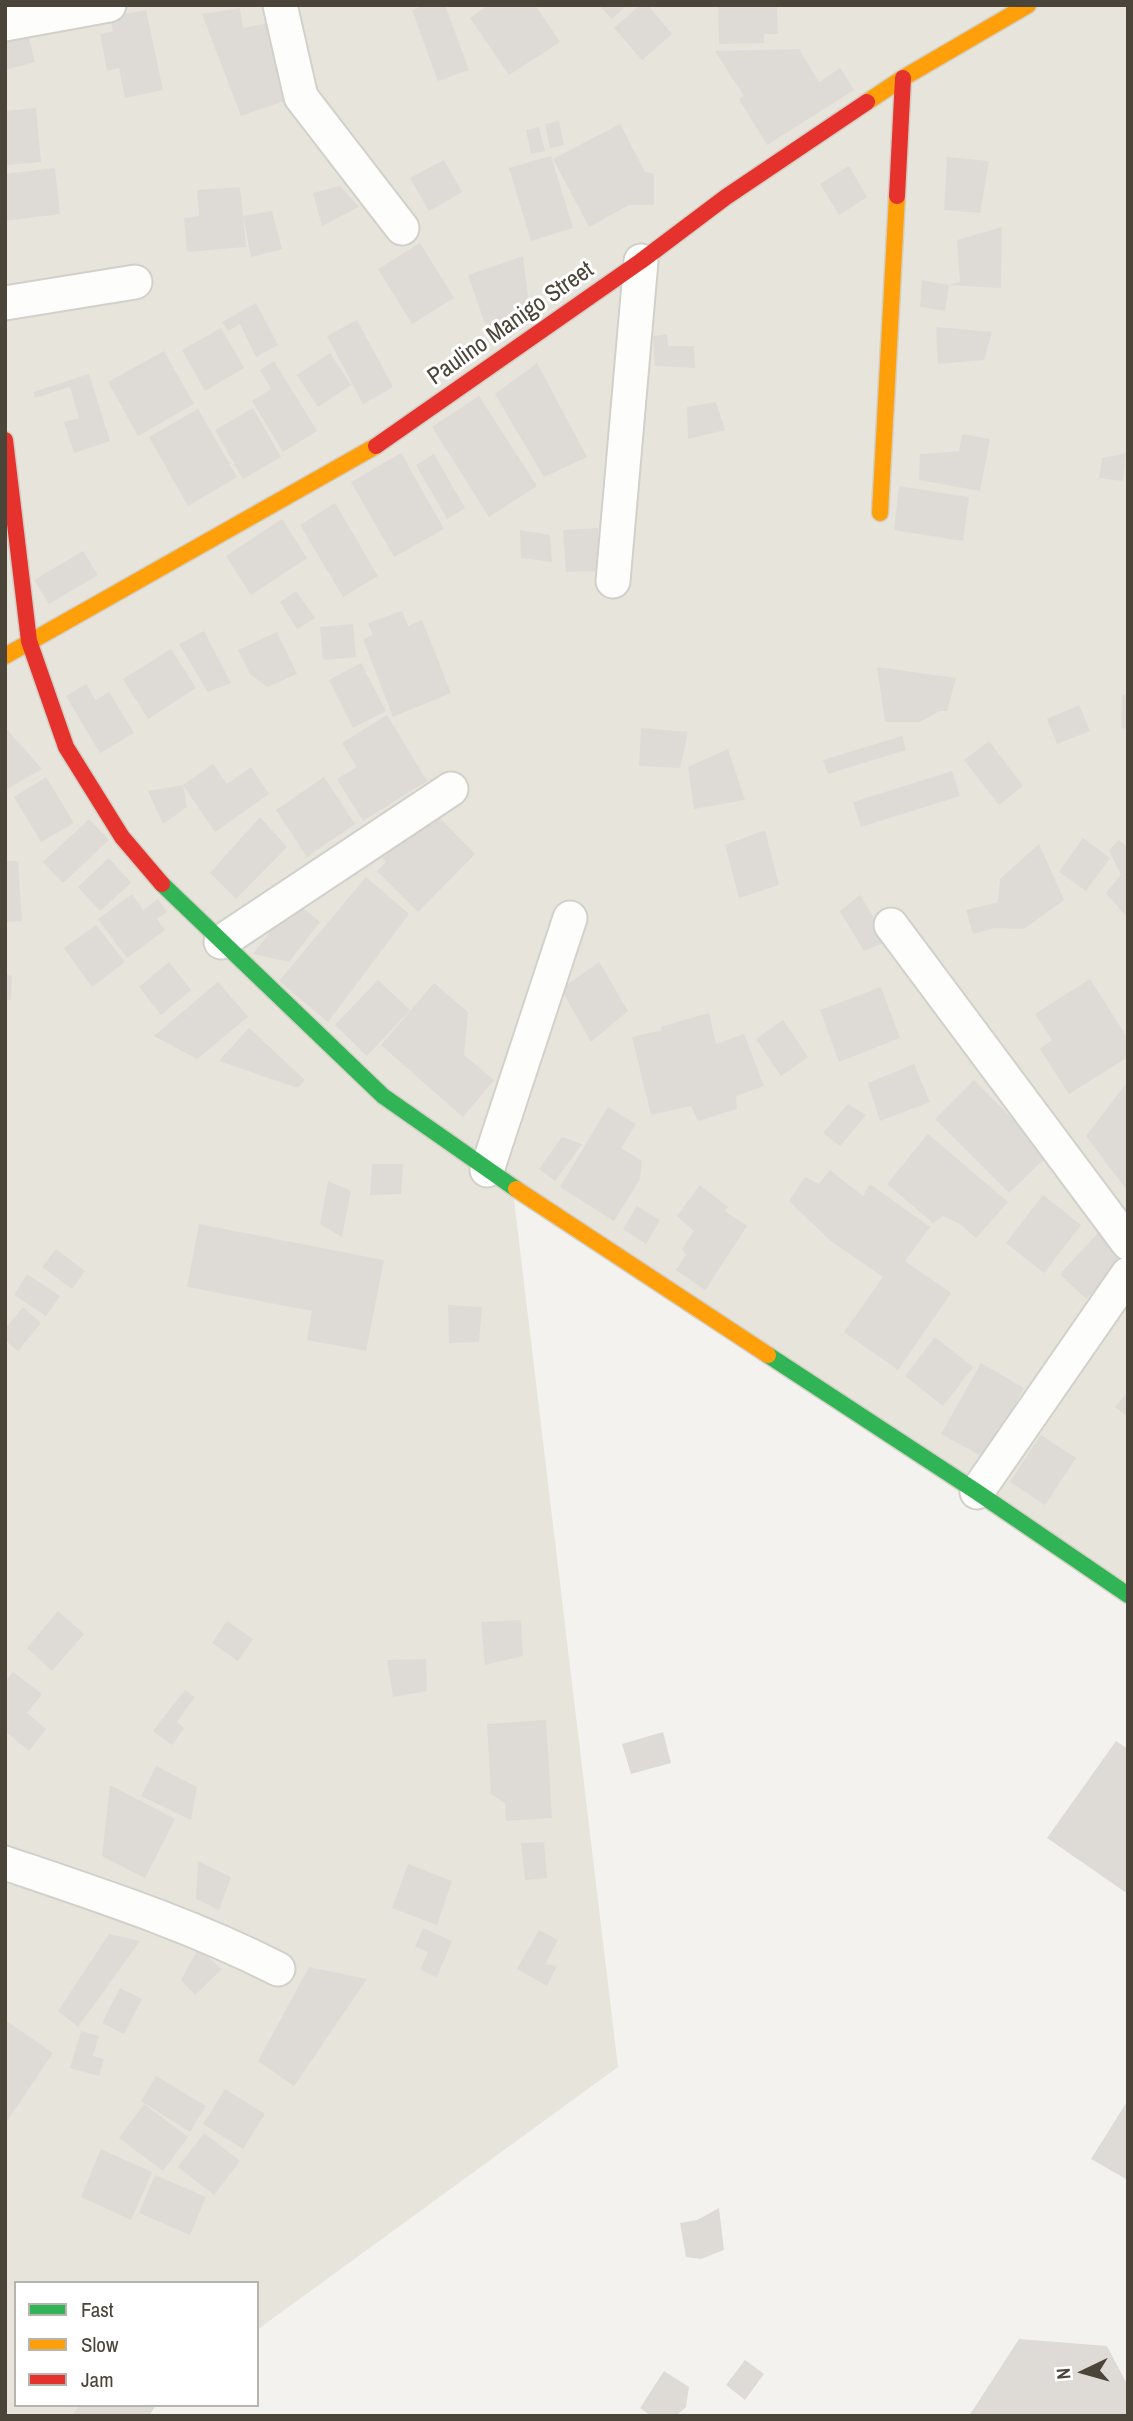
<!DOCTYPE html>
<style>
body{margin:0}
#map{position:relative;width:1133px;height:2421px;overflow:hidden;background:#f4f2ee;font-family:"Archivo Narrow",sans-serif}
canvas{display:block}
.frame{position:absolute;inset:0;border:7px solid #4b4439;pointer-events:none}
.legend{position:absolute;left:14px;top:2281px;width:245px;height:126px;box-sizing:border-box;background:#fff;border:2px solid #b7b4b0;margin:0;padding:9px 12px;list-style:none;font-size:21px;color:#4b4439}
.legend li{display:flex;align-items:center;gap:14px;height:35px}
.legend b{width:35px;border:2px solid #b7b4b0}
.north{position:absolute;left:1049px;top:2337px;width:70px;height:70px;-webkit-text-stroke:5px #fff;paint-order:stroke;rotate:265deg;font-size:19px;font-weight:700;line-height:28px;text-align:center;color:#4b4439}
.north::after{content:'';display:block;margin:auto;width:24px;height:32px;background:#4b4439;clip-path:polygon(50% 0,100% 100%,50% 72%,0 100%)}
</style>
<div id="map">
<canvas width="1133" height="2421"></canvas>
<div class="frame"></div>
<ul class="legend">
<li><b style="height:9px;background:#30b455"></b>Fast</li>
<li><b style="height:9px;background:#ff9f0a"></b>Slow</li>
<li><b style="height:9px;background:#e5322d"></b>Jam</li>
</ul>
<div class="north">N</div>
</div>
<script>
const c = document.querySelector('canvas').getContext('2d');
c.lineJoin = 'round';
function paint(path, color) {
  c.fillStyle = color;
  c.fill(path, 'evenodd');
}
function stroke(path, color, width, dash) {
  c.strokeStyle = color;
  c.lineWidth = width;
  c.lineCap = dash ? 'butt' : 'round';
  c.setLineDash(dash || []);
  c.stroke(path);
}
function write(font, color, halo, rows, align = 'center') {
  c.font = font + ' "Archivo Narrow",sans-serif';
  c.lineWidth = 6;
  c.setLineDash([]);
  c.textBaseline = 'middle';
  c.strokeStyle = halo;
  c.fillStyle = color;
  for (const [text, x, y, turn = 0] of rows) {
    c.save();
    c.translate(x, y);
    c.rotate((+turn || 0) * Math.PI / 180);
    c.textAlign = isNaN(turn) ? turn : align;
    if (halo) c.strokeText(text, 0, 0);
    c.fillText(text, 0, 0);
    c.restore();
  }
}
const residential = new Path2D(`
 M5,5H1128V1596L513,1191L618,2067L257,2330V2283H16V2405H154L139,2416H5Z`);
const building = new Path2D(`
 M424,5H445L469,70L438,81L412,10Z
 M488,5H535L560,42L509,75L470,18Z
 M599,5H627L612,19Z
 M640,5H648L672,34L642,60L614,28Z
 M718,5H777L778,34H764V43L719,44Z
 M240,8L243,28L274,22L287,100L241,116L202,14Z
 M146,10L163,90L125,98L119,68L107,71L100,34L113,31L110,17Z
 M26,27L35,62L5,70V32Z
 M799,49L819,82L840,68L854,90L767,145L739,99L744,96L715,51Z
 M36,108L41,162L5,165V111Z
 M559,121L564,145L550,148L545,124Z
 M620,124L645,172L654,174V205H629L589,227L553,159Z
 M539,127L545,151L531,154L526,130Z
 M551,156L573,228L531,241L509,168Z
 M947,157L989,161L980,213L944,210Z
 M444,160L462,192L429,211L410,178Z
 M849,166L867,197L839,215L820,184Z
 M55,168L60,214L5,221V174Z
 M340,186L359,207L322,226L313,193Z
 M240,187L243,216L272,211L282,249L251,257L243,216L246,247L187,252L184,218L199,216L197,190Z
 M1002,227L1001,288L949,285L960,282L957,240Z
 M420,243L454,298L412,324L378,269Z
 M523,256L529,304L495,326L485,324L468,275Z
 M922,280L949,285L945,311L920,307Z
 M256,303L278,345L256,357L240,324L228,331L222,322Z
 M357,320L393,387L363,404L327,336Z
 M936,327L992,332L984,360L938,364Z
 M221,328L244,368L205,391L182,350Z
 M667,334L668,346H694L695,368L655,366L653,336Z
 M164,351L194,404L138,436L108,382Z
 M330,353L351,385L318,407L297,375Z
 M274,361L317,431L283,452L252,401L271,389L260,370Z
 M537,363L587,457L544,477L495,394Z
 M89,374L110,441L74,453L64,422L79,418L70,387L35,398L33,392Z
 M479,396L537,486L489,517L432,427Z
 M716,402L725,430L688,439L687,407Z
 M253,408L281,457L243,479L215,430Z
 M198,409L237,477L188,506L149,437Z
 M962,434L990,439L980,491L919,480L920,454L959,451Z
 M401,453L444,529L394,557L351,482Z
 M1126,453L1123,481L1099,478L1102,458Z
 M434,454L465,508L447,519L416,465Z
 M899,486L969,497L963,541L894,530Z
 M335,503L378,576L343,597L300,525Z
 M282,519L307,558L251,595L226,556Z
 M598,528L599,571L566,572L563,530Z
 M520,530L550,535L552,562L521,558Z
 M83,551L98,575L49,604L34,580Z
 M296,591L315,618L297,629L280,602Z
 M402,611L408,626L422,620L451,693L393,717L363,639L373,635L368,623Z
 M353,624L356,657L323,660L320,627Z
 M204,631L231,683L208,692L179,644Z
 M277,632L297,674L267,687L250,674L238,650Z
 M171,649L196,688L148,719L123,679Z
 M361,663L386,711L353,728L329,680Z
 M877,667L956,678L947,711H940L919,722H885Z
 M86,684L96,700L109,692L134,733L100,753L66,696Z
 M1122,694L1128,695V729L1121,728Z
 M1079,705L1090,731L1057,744L1047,719Z
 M387,715L427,781L363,821L337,779L357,767L342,743Z
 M5,727L42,769L7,789L5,787Z
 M641,728L688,732L680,768L639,766Z
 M902,736L906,750L828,774L823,760Z
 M989,741L1023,786L999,805L964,760Z
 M728,749L745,800L694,809L688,767Z
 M213,764L227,784L251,767L269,794L215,832L183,785Z
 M952,771L960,796L861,827L853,802Z
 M46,777L74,823L41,842L14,797Z
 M324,777L355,824L307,857L276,810Z
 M183,785L187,807L163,824L148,791Z
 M433,811L475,854L418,912L377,871L386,862L380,856L396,840L400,845Z
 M260,817L287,847L236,899L210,873Z
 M89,819L109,840L63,883L43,862Z
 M765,830L779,885L739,898L725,845Z
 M1083,838L1110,858L1086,891L1059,872Z
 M1119,840L1128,848V913L1125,915L1106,893L1121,875L1109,850Z
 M1039,844L1064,900L1024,929L995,928L973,934L966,910L998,902L1000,879Z
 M109,858L131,883L100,911L78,887Z
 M5,861H18L22,921L5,922Z
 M366,877L409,914L328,1022L279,981Z
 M132,894L143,910L158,899L167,912L157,919L165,930L127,958L98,919Z
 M860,895L888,941L864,951L840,911Z
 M294,901L320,922L289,962L253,954Z
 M96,925L125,962L92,987L64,948Z
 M169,962L191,990L161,1015L139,987Z
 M599,962L628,1011L591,1042L561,989Z
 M5,974L12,976L11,1000L5,999Z
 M1090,979L1128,1039V1057L1069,1094L1040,1049L1052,1040L1035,1014Z
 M378,980L410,1010L367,1056L335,1025Z
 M218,982L248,1017L197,1059L154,1036Z
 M434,983L468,1012L464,1055L494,1080L463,1117L381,1045Z
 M881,987L900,1038L839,1062L820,1010Z
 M709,1013L716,1044L744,1034L764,1086L736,1096L737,1109L698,1121L691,1106L651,1115L632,1037L662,1030L660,1027Z
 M783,1020L808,1057L781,1076L756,1039Z
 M249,1028L305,1080L298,1088L219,1061Z
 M914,1064L930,1102L880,1121L868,1083Z
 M974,1080L1048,1155L1009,1193L935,1119Z
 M1128,1081V1187L1126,1189L1086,1136Z
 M848,1104L866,1115L840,1146L823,1133Z
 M608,1107L636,1124L621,1148L642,1161L640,1179L614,1221L560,1187Z
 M928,1134L1008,1202L976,1238L960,1224L943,1216L933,1223L887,1184Z
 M562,1137L582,1144L555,1181L539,1169Z
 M372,1164H403L401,1194L370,1195Z
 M830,1170L863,1196L870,1184L930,1227L905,1261L951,1293L898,1370L844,1332L883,1277L831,1241L789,1201L805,1177L819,1184Z
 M328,1181L351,1191L342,1237L320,1224Z
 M700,1185L728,1207L725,1211L747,1226L705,1290L676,1270L686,1255L682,1249L694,1231L677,1216Z
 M1043,1195L1081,1225L1044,1273L1006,1243Z
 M637,1206L660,1220L646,1244L623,1229Z
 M199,1224L384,1260L366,1351L307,1340L312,1311L187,1287Z
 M1098,1233L1125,1260L1086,1299L1060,1274Z
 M56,1249L85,1271L72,1289L42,1267Z
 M27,1274L60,1296L46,1316L14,1295Z
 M448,1305L482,1307L479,1342L449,1343Z
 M23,1307L41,1323L18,1351L5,1340V1329Z
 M935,1337L973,1367L943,1406L905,1376Z
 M981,1363L1024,1388L985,1458L941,1434Z
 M1128,1392V1417L1115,1407Z
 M1041,1435L1076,1458L1045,1505L1010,1482Z
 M58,1611L84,1634L52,1671L27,1648Z
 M521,1620L523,1656L485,1665L481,1622Z
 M227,1621L253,1639L238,1661L212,1643Z
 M426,1659L427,1691L393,1697L387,1660Z
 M13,1672L42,1694L27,1713L46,1729L29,1751L5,1731V1682Z
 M185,1690L195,1697L177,1722L184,1728L172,1745L153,1731Z
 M546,1720L552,1818L506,1821L505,1803L491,1794L487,1724Z
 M663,1732L671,1763L631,1774L622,1744Z
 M1116,1741L1128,1749V1894L1047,1838Z
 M156,1766L197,1787L191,1820L141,1796Z
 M110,1785L175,1819L145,1878L102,1856Z
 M544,1842L547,1878L525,1880L521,1843Z
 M198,1861L231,1877L219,1910L196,1899Z
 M408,1864L452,1881L437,1925L392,1908Z
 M423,1928L452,1941L437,1977L420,1970L428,1952L415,1947Z
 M539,1930L558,1940L545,1964L557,1966L547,1986L517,1969Z
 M109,1934L140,1941L78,2027L58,2011Z
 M198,1949L222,1969L195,1995L181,1980Z
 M309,1967L367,1979L294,2086L258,2061Z
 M120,1988L142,1999L124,2034L102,2023Z
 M5,2020L53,2053L5,2124Z
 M81,2031L99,2036L93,2056L104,2059L99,2076L70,2068Z
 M156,2076L206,2106L190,2132L141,2101Z
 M225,2089L265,2114L243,2149L203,2124Z
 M1128,2100V2180L1091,2159Z
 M144,2104L188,2137L163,2171L119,2138Z
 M204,2133L240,2161L214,2195L178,2167Z
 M101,2149L152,2172L131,2220L81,2197Z
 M155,2175L206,2197L190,2235L139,2213Z
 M719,2208L724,2250L701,2259L686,2257L680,2223L697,2220Z
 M1019,2339L1107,2346L1128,2386V2416H969Z
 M745,2360L764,2374L745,2400L726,2385Z
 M664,2371L689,2387L686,2407L676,2416H651L640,2408Z
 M79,2405H156L149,2416H72Z`);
const street = new Path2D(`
 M280,5L301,97L402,228
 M5,24L109,5
 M5,303L135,282
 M613,581L641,261
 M891,925L1128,1243
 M221,942L451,789
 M487,1170L570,918
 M977,1492L1128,1274
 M5,1863C99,1895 189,1924 278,1969`);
const fast = new Path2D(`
 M162,884L383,1096L516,1189
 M768,1355L977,1492L1128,1595`);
const slow = new Path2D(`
 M867,102L903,78L1028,5
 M880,513L897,196
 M5,656L376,446
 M516,1189L768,1355`);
const jam = new Path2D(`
 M897,196L903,78
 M5,440L29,641L66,747L122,837L162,884
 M376,446L641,261L726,197L867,102`);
const streetNames = [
 ["Paulino Manigo Street",511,324,-35]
];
paint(residential, '#e7e4dc');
paint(building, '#dedbd6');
stroke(street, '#d2d0cb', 37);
stroke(fast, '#d3cfc5', 19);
stroke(slow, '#d3cfc5', 19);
stroke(jam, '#d3cfc5', 19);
stroke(street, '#fdfdfc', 33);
stroke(fast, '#30b455', 16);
stroke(slow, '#ff9f0a', 16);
stroke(jam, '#e5322d', 16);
write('24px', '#4b4439', '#fff', streetNames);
</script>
